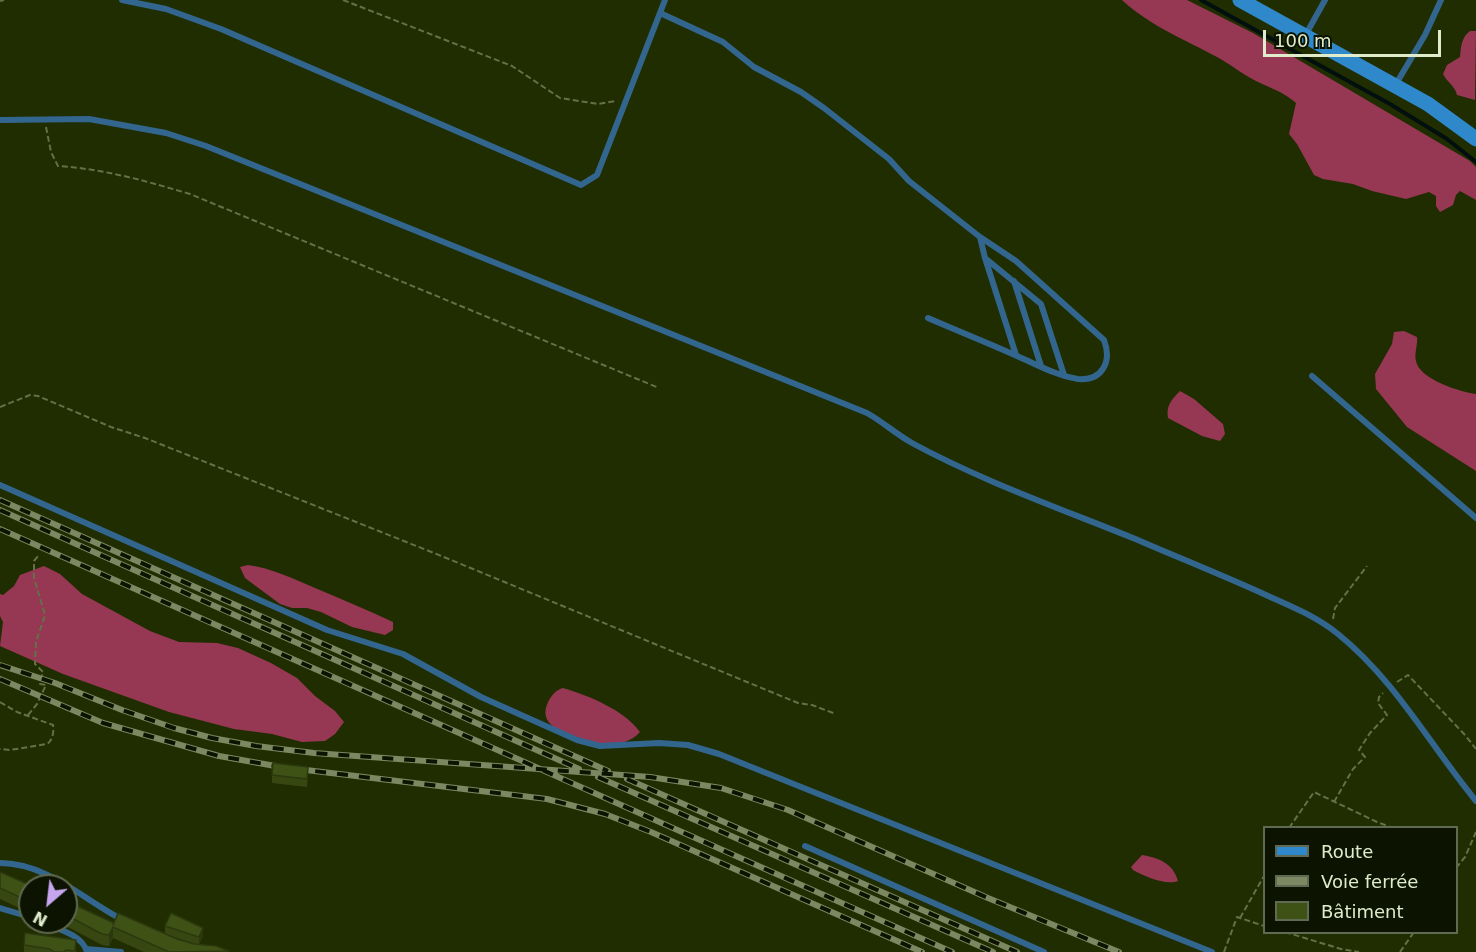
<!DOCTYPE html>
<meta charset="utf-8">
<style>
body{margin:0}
#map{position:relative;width:1476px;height:952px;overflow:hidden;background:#202d00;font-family:"DejaVu Sans",sans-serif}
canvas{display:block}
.legend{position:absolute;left:1263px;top:826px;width:195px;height:108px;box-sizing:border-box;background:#0c1300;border:2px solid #606951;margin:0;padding:8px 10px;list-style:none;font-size:18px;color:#dfebcb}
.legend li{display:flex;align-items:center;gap:12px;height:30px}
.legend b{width:30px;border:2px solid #606951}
.north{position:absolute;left:18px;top:874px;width:60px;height:60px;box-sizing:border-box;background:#0c1300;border:2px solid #606951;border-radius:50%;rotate:208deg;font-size:16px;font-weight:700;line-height:24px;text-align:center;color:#dfebcb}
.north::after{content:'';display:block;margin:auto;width:21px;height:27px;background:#c7a6ef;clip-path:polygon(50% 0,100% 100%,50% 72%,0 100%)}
.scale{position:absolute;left:1263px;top:30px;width:178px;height:27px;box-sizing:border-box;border:3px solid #dfebcb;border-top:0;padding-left:8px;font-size:18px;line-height:21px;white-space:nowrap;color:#dfebcb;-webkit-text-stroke:4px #0c1300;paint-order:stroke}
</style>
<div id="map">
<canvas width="1476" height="952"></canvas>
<ul class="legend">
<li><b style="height:8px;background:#2f88c9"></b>Route</li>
<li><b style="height:8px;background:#7b8861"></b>Voie ferrée</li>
<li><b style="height:16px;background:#3f5215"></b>Bâtiment</li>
</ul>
<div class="north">N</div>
<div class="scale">100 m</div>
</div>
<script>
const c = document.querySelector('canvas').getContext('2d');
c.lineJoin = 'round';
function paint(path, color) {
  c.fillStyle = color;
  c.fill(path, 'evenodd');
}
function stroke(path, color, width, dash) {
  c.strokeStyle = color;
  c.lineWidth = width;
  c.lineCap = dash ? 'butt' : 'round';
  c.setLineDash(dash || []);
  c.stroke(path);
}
const forest = new Path2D(`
 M1122,0H1187L1253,33L1470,161L1476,167V200L1460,191L1456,195L1453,205L1440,212L1436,206V196L1429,192L1406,199L1372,191L1353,184L1323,179L1314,175L1297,144L1289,134L1296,103C1284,92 1270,88 1256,81C1242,74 1230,64 1217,57C1184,39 1150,26 1122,0Z
 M1470,31H1476L1475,100L1457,95C1455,86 1447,82 1443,74L1447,65L1460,57C1461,47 1461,38 1470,31Z
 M1404,331L1417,337C1418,344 1414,354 1416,361C1419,379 1460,392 1476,394V471L1407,427L1376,389L1375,374L1392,344L1394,332Z
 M1180,391L1194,399L1223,424L1225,434L1220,441L1202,436L1168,418C1166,406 1171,400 1180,391Z
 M248,565C271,568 294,579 315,588C341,599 368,610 393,622V630L385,635L352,627L321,612L307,608H292L280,604L245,578L240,567Z
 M44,566L60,574L82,594L150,631L179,642L217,643L238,648L271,663L297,678L315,696L335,711L344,722L335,734L325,741L302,742L272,734L234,729L169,712L63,674L0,646L3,622L0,616V594L3,595L14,586L20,575Z
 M563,688C589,696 623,709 640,732C633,741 613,747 601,745C595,744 589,741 583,739C565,733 535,726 549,700C553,694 556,690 563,688Z
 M1142,855C1159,858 1173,863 1178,881C1166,886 1144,876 1133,870L1131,867Z`);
const stream = new Path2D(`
 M1201,0L1390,104L1447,139L1476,162`);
const path = new Path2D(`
 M343,0L512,66L560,98L598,104L615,101
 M0,1L4,0
 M46,127L51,152L58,166C104,169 146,181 190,194L659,388
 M0,407L30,395L38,396L111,427L145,438L439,555L798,703L812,705L836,714
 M1333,619L1335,608L1367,566
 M1397,682L1408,675L1465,735L1476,749
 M0,702L17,712L53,725C54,732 53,740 47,744L10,750L0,749
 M28,715L37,704L46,685L40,684L43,672L35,664L36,642L45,615L34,578V561L39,555
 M1334,802L1353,769L1365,757L1359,750L1370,733L1387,715L1378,703L1379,697L1383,693
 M1289,828L1314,792L1377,822L1393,828
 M1456,868L1465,857L1476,832
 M1240,918L1264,876
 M1285,932L1341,949L1359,952
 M1224,952L1237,917L1264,926
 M1400,952L1414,932`);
const lane = new Path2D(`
 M122,0L166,9L221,29L581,185L597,175L665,0
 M660,13L723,42L754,67L801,92L824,108L889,159L909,181L980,237L1016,261L1104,340C1112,361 1103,381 1078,379C1057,376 1036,364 1017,356C988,343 958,331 928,318
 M1305,36L1325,0
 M1396,84L1425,35L1441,0
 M0,120L89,119L166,133L206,146L867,413C883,422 896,434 912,443C982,481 1059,508 1133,538C1177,557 1222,575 1266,595C1291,606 1317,617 1338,634C1395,680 1430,745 1476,801
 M980,237L985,258L1016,355
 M985,258L1041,304L1064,375
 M1014,281L1041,366
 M1312,376L1476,518
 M0,485L327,630L403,654L481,697L577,740L600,746L659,743L688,745L719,754L1212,952
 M805,846L1044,952
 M0,863C47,863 84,900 123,920
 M0,908L30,917
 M41,922C57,929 82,934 87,952
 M86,949L121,952`);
const secondary = new Path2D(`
 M1240,0L1428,104L1476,139`);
const rail = new Path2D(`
 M0,500L608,771
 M0,510L579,769
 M0,529L952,952
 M0,665L55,683L122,710L174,728L212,738L256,746L314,753L650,777L721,788L788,810L988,898L1119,952
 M0,679L103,723L219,756L281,767L547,799L605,814L651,832L922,952
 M598,777L993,952
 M627,779L1017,952`);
const wall = new Path2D(`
 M272,775H308L307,787L272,783Z
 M0,872L30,886V913L0,899Z
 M66,901L114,923L165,934V926L203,936L199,944L229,952H144L113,938L109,946L102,945L70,928L53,922H66ZM168,935L196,944L177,939Z
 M24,945L76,948V952H24Z`);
const shadedWall = new Path2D(`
 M113,927V938L109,946V935Z
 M203,928V936L199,945V937Z`);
const building = new Path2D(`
 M273,763L308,767L307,779L272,775Z
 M0,872L32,886H30V902L0,888Z
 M66,901L114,923L113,925L118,913L177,939L194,944L216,946L229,951L169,952L113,927L109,935L102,934L66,915Z
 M171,913L203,928L199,937L165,926Z
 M25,933L76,940L75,951L66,950L64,952H54L50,949L24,945Z`);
paint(forest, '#963753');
stroke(stream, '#01100e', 4);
stroke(path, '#637048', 2, [6, 3]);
stroke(lane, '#33668e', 6);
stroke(secondary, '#2f88c9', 15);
stroke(rail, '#7b8861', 6);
stroke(rail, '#0c1300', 4, [11]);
paint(wall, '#364712');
paint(shadedWall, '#2c390f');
paint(building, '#3f5215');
stroke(building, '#2c390f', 1.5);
</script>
